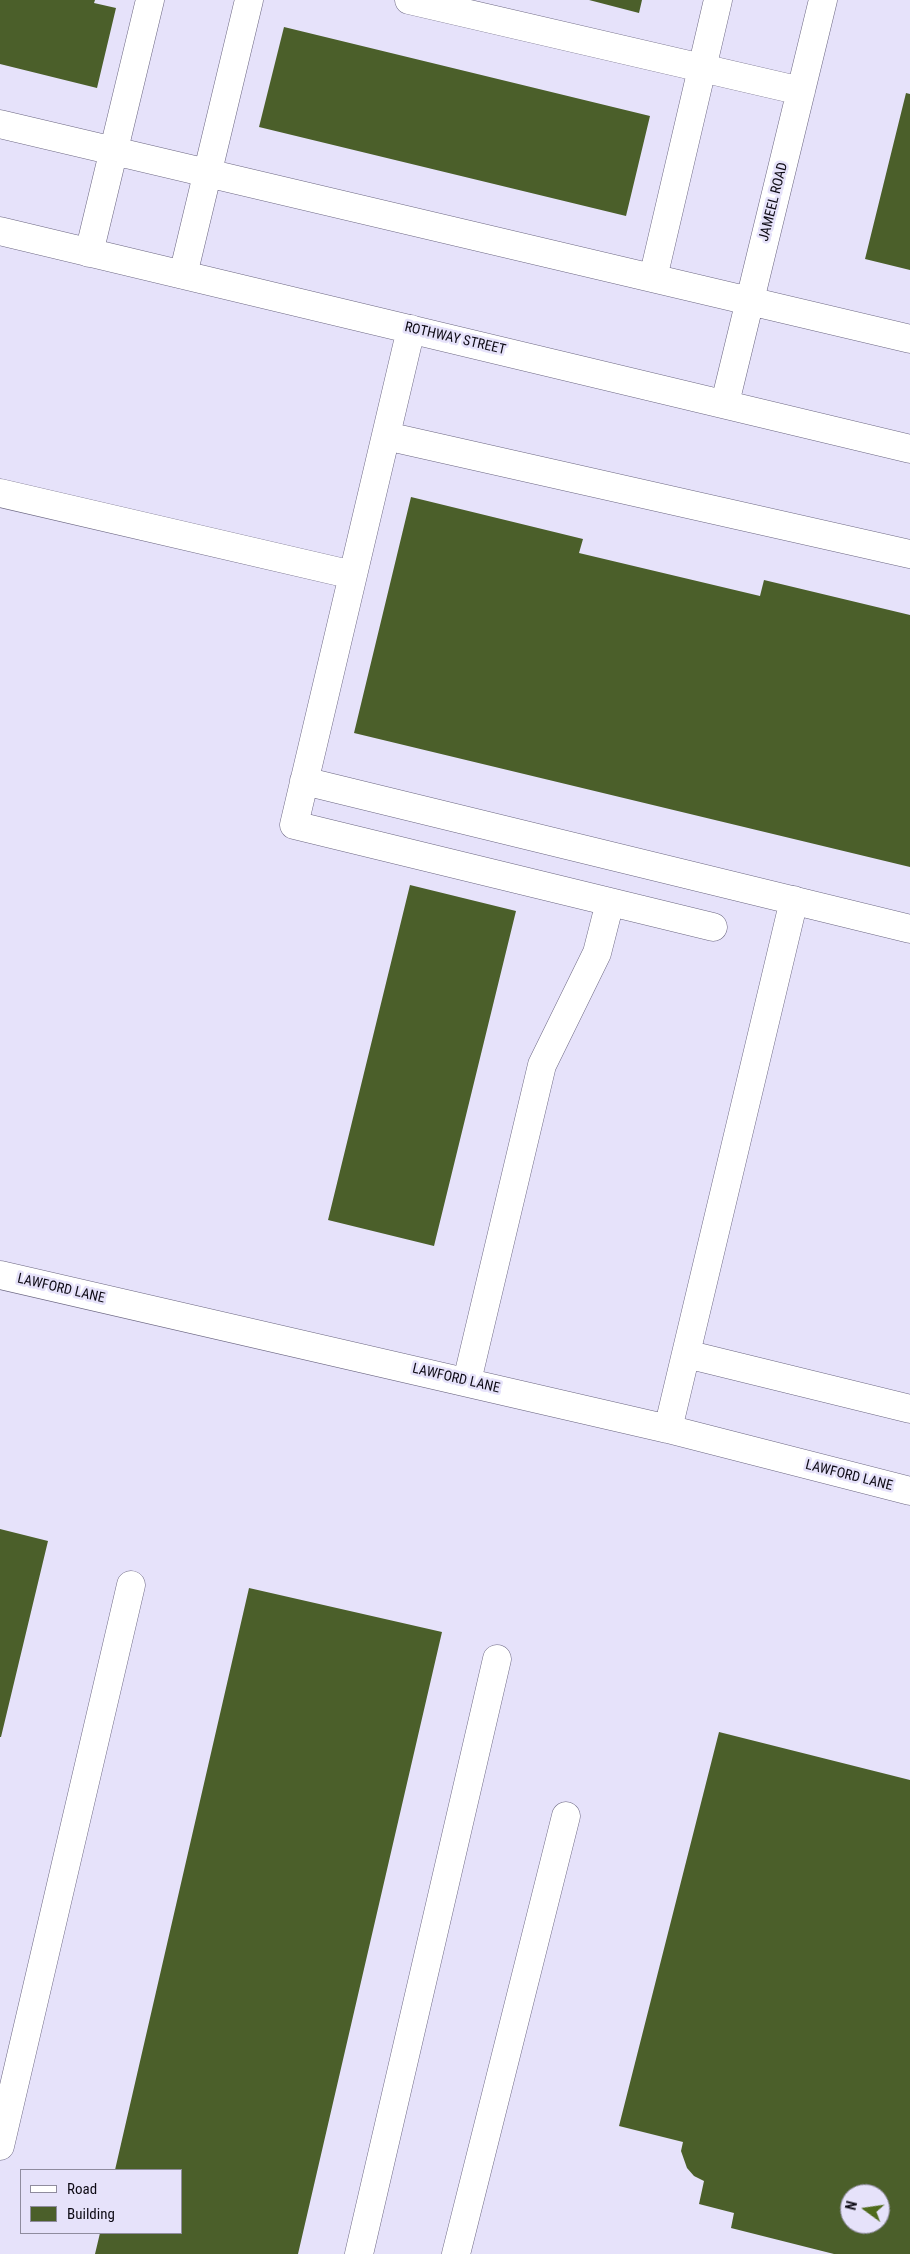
<!DOCTYPE html>
<style>
body{margin:0}
#map{position:relative;width:910px;height:2254px;overflow:hidden;background:#e6e2fa;font-family:"Roboto Condensed",sans-serif}
canvas{display:block}
.legend{position:absolute;left:20px;top:2169px;width:162px;height:65px;box-sizing:border-box;background:#e6e2fa;border:1px solid #8f8c9e;margin:0;padding:6px 9px;list-style:none;font-size:15px;color:#0d0a14}
.legend li{display:flex;align-items:center;gap:10px;height:25px}
.legend b{width:25px;border:1px solid #8f8c9e}
.north{position:absolute;left:840px;top:2184px;width:50px;height:50px;box-sizing:border-box;background:#e6e2fa;border:1px solid #8f8c9e;border-radius:50%;rotate:284deg;font-size:14px;font-weight:700;line-height:20px;text-align:center;color:#0d0a14}
.north::after{content:'';display:block;margin:auto;width:18px;height:22px;background:#4f6a1c;clip-path:polygon(50% 0,100% 100%,50% 72%,0 100%)}
</style>
<div id="map">
<canvas width="910" height="2254"></canvas>
<ul class="legend">
<li><b style="height:6px;background:#fff"></b>Road</li>
<li><b style="height:14px;background:#4b5f2a"></b>Building</li>
</ul>
<div class="north">N</div>
</div>
<script>
const c = document.querySelector('canvas').getContext('2d');
c.lineJoin = 'round';
function paint(path, color) {
  c.fillStyle = color;
  c.fill(path, 'evenodd');
}
function stroke(path, color, width, dash) {
  c.strokeStyle = color;
  c.lineWidth = width;
  c.lineCap = dash ? 'butt' : 'round';
  c.setLineDash(dash || []);
  c.stroke(path);
}
function write(font, color, halo, rows, align = 'center') {
  c.font = font + ' "Roboto Condensed",sans-serif';
  c.lineWidth = 5;
  c.setLineDash([]);
  c.textBaseline = 'middle';
  c.strokeStyle = halo;
  c.fillStyle = color;
  for (const [text, x, y, turn = 0] of rows) {
    c.save();
    c.translate(x, y);
    c.rotate((+turn || 0) * Math.PI / 180);
    c.textAlign = isNaN(turn) ? turn : align;
    if (halo) c.strokeText(text, 0, 0);
    c.fillText(text, 0, 0);
    c.restore();
  }
}
const building = new Path2D(`
 M0,0H95L94,3L116,8L97,88L0,64Z
 M589,0H642L639,13Z
 M284,27L650,116L626,216L259,127Z
 M906,93L910,94V270L865,259Z
 M411,497L583,539L579,553L760,596L764,580L910,615V867L354,733Z
 M410,885L516,911L434,1246L328,1220Z
 M0,1529L48,1541L1,1737H0Z
 M249,1588L442,1632L298,2254H95L100,2233H181V2170H115Z
 M719,1732L910,1780V2254H834L731,2228L734,2213L699,2204L704,2181L694,2176L687,2168L681,2151L683,2142L619,2126ZM850,2194H880V2224H850Z`);
const minor = new Path2D(`
 M409,0L801,91
 M0,124L910,339
 M0,231L910,449
 M89,253L150,0
 M183,275L249,0
 M653,278L718,0
 M411,329L294,825L713,927
 M725,403L823,0
 M386,436L910,554
 M0,493L353,575
 M304,781L910,929
 M0,1275L668,1429L910,1491
 M686,1354L910,1409
 M467,1381L542,1065L597,953L610,902
 M668,1429L794,900
 M0,2146L131,1585
 M359,2254L497,1659
 M456,2254L566,1816`);
const streetNames = [
 ["JAMEEL ROAD",774,202,-76],
 ["ROTHWAY STREET",455,339,13],
 ["LAWFORD LANE",61,1289,13],
 ["LAWFORD LANE",456,1379,13],
 ["LAWFORD LANE",849,1476,14]
];
paint(building, '#4b5f2a');
stroke(minor, '#6b6681', 29);
stroke(minor, '#fff', 28);
write('14px', '#0d0a14', '#e6e2fa', streetNames);
</script>
